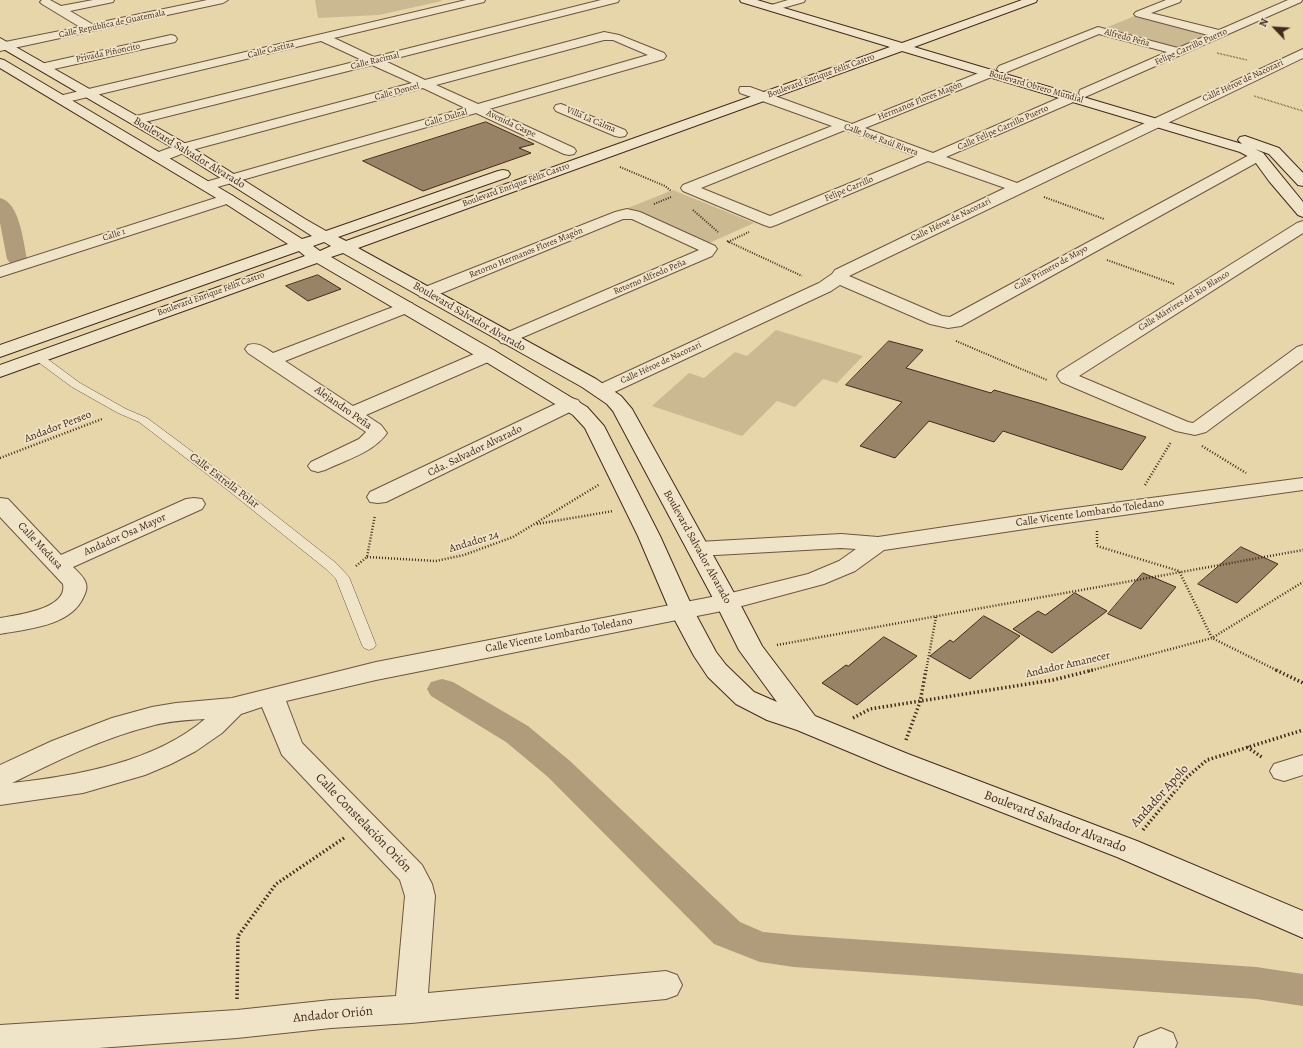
<!DOCTYPE html>
<meta charset="utf-8">
<style>
body{margin:0}
#map{position:relative;width:1303px;height:1048px;overflow:hidden;background:#e7d6aa;font-family:Alegreya,serif}
canvas{display:block}
.north{position:absolute;left:1255px;top:8px;width:40px;height:40px;-webkit-text-stroke:3px #efe4c8;paint-order:stroke;rotate:295deg;font-size:11px;font-weight:700;line-height:16px;text-align:center;color:#44291d}
.north::after{content:'';display:block;margin:auto;width:14px;height:18px;background:#44291d;clip-path:polygon(50% 0,100% 100%,50% 72%,0 100%)}
</style>
<div id="map">
<canvas width="1303" height="1048"></canvas>
<div class="north">N</div>
</div>
<script>
const c = document.querySelector('canvas').getContext('2d');
c.lineJoin = 'round';
function paint(path, color) {
  c.fillStyle = color;
  c.fill(path, 'evenodd');
}
function stroke(path, color, width, dash) {
  c.strokeStyle = color;
  c.lineWidth = width;
  c.lineCap = dash ? 'butt' : 'round';
  c.setLineDash(dash || []);
  c.stroke(path);
}
function write(font, color, halo, rows, align = 'center') {
  c.font = font + ' Alegreya,serif';
  c.lineWidth = 3.5;
  c.setLineDash([]);
  c.textBaseline = 'middle';
  c.strokeStyle = halo;
  c.fillStyle = color;
  for (const [text, x, y, turn = 0] of rows) {
    c.save();
    c.translate(x, y);
    c.rotate((+turn || 0) * Math.PI / 180);
    c.textAlign = isNaN(turn) ? turn : align;
    if (halo) c.strokeText(text, 0, 0);
    c.fillText(text, 0, 0);
    c.restore();
  }
}
const green = new Path2D(`
 M315,0H440L442,1L379,15L318,18Z
 M1137,15L1209,34L1177,48L1103,29Z
 M673,190L754,223L709,243L628,208Z
 M776,330L863,356L837,383L823,379L795,407L777,401L742,436L652,406L689,373L704,378L735,352L747,356Z`);
const canal = new Path2D(`
 M0,198C20,203 23,241 27,259L24,263L17,265L10,263L7,259L0,223Z
 M442,679L453,682L528,726L570,761L740,922L763,932L794,935L1256,967L1303,974V1006L1256,999L794,967L760,962L714,944L548,777L506,742L431,696L427,689L431,682Z`);
const building = new Path2D(`
 M486,122L534,144L519,148L531,153L423,191L363,161Z
 M318,275L341,289L308,301L286,286Z
 M889,341L923,350L906,368L991,393L994,390L1039,403L1146,437L1122,470L1003,431L994,442L929,421L895,458L860,446L902,402L846,385Z
 M1241,547L1278,564L1237,603L1198,584Z
 M1143,573L1176,587L1141,629L1108,614Z
 M1075,593L1107,611L1052,653L1013,629L1038,611L1045,615Z
 M984,616L1020,636L970,679L930,656L950,640L953,642Z
 M884,637L917,656L857,705L822,683L846,665L848,666Z`);
const pathFar3 = new Path2D(`
 M1217,53L1247,60
 M1254,96L1303,111`);
const pathFar2 = new Path2D(`
 M620,167L665,186L671,191
 M1044,197L1104,219
 M654,204L671,197
 M693,210L718,232
 M727,241L802,276
 M728,242L749,232
 M1107,260L1174,284
 M956,341L1047,380`);
const pathFar1 = new Path2D(`
 M1202,446L1246,473
 M0,458L102,419
 M1145,485L1171,442
 M537,524L613,511
 M1097,531V546L1179,571L1212,638L1278,671
 M367,557L436,561L464,555L513,537L600,484
 M356,566L367,557L375,515
 M777,645L1303,550
 M926,671L936,617
 M1089,671L1212,638L1303,582`);
const path = new Path2D(`
 M1276,670L1303,683
 M853,718L870,709L1053,680L1093,670
 M906,740L920,702L926,670
 M1247,747L1263,758
 M1143,830L1186,778L1207,760L1303,730
 M237,999L238,936L276,884L344,838`);
const lane = new Path2D(`
 M38,354L42,355L80,383L126,409L147,418L237,485L336,563L349,577L376,645L374,648L369,650L364,648L362,645L336,579L326,569L229,491L139,422L118,413L72,387L34,359L33,357Z`);
const street = new Path2D(`
 M42,0H50L61,6L93,0H114L113,2L70,11L92,24L207,0H228L223,3L0,51V43L80,27L42,4L40,2Z
 M466,0H485L484,2L334,38L374,57L601,0H619L618,2L385,61L425,80L604,32L619,35L664,53L666,56L664,59L489,109L574,148L576,151L574,154L569,155L564,154L476,113L207,190L202,189L200,186L202,183L465,108L423,88L188,151C178,155 164,163 153,160L151,157L153,154L178,145L412,83L372,65L137,124L132,123L130,120L132,117L362,60L321,41L63,103L58,102L56,99L58,96L63,95ZM604,40H613L648,55L478,104L436,85Z
 M788,0H805L804,2L772,11L766,8L768,6Z
 M1166,0H1181L1180,2L1151,13L1219,30L1288,0H1302L1301,2L1085,97L1080,96L1079,93L1080,90L1167,52L1099,34L1007,72H999L997,69L999,66L1098,27L1178,48L1208,35L1136,16L1134,14L1136,12Z
 M171,35L175,36L177,39L175,42L45,71L41,70L39,67L41,64L45,63Z
 M1303,49V58L849,276L942,316L950,317L1253,153L1258,152L1263,153L1265,156L1263,159L961,326L948,328L930,324L840,285L831,291L608,395L601,397L594,395L591,391L594,387L819,283L832,274L835,270L1005,188L928,161L776,225L770,227L764,225L683,191L681,188L683,185L832,126L740,93L739,90L740,87H750L852,124L986,70H994L996,73L994,76L865,128L933,153L1068,94H1078L1080,97L1078,100L946,157L1017,183ZM845,130L916,156L770,216L701,188Z
 M561,104L625,130L627,133L625,136L620,137L615,136L556,111L554,108L556,105Z
 M228,194L233,196L236,199L233,202L0,277V267Z
 M627,209L640,212L715,246L717,249L712,256L507,344L501,343L498,339L501,335L699,250L632,219H623L432,297L426,298L420,297L417,293L420,289L615,212Z
 M1303,221V233L1079,376L1188,422L1193,423L1297,347L1303,345V360L1206,432L1195,435L1176,431L1061,382L1057,376L1059,372L1297,223Z
 M406,302L412,303L415,307L412,311L285,361L353,406L481,351L488,349L495,351L497,355L495,359L366,415L381,425L387,433C374,452 346,460 325,470L318,472L311,470L308,466L311,462L359,439L366,432L248,353L245,349L248,345C258,342 264,347 273,353Z
 M571,398L578,400L581,404L578,408L386,502L378,503L370,502L367,497L370,492L564,400Z
 M1303,478V490L1052,525L884,550L855,571L824,584L727,610L376,680L286,701L302,743L422,865L432,884L435,896L428,993L666,971L677,975L682,985L677,995L666,999L411,1023L331,1028L237,1038L98,1048H0V1025L237,1010L331,1000L396,996L405,896L400,880L282,755L262,707L241,714L222,733L196,751L171,764L145,775L83,793L0,805V765L52,741L112,718L152,707L176,703L232,698L376,662L727,594L808,574L839,561L856,549L841,548L698,556L690,554L687,549L690,544L698,542L841,534L878,537L1052,511ZM205,719C155,762 76,776 12,783C57,761 102,738 151,726C168,721 187,720 205,719Z
 M0,498L8,499L61,555L186,499L194,498L202,499L205,504L202,509L73,567C77,571 82,575 85,581C88,587 86,592 83,598C70,626 27,629 0,634V618C17,615 68,609 63,584L0,517Z
 M1303,755V775L1284,781L1274,778L1270,771L1274,764Z
 M1161,1028L1173,1033L1177,1043L1175,1048H1134L1139,1037Z`);
const secondary = new Path2D(`
 M740,0H757L902,43L1022,0H1037L1036,2L914,47L1242,144L1238,140L1240,137L1245,136L1279,148L1303,173V186L1298,185L1269,154L1255,149L1263,153L1303,202V217L1298,215L1269,181L1253,159L1240,152L902,51L358,248L596,379L621,396L632,409L739,602L762,646L815,716L908,754L1137,841L1303,911V938L1117,857L888,768L797,730L767,720L736,704L708,677L694,656L670,611L638,536L585,428L573,415L481,359L317,263L0,377V365L305,256L299,251L0,357V345L288,244L223,202L0,68V59L4,60L233,196L302,239L312,236L178,151L0,47V38L188,145L305,219L326,231L498,171L503,170L508,171L510,174L508,177L338,237L346,241L890,47L741,2ZM324,242L331,246L320,251L313,246ZM343,253L582,387L607,404L613,411L715,602L739,650L777,702L754,692L726,665L716,652L694,611L660,536L604,426L587,407L495,351L331,257Z`);
const farStreetnames = [
 ["Calle República de Guatemala",112,24,-12],
 ["Alfredo Peña",1127,38,15],
 ["Felipe Carrillo Puerto",1191,47,-24],
 ["Calle Castiza",271,50,-14],
 ["Privada Piñoncito",108,53,-12],
 ["Calle Racimal",375,61,-14],
 ["Boulevard Enrique Félix Castro",821,76,-20],
 ["Calle Héroe de Nacozari",1243,81,-25],
 ["Boulevard Obrero Mundial",1036,87,16],
 ["Calle Doncel",397,92,-15],
 ["Hermanos Flores Magón",920,101,-22],
 ["Calle Dulzal",446,118,-16],
 ["Villa La Calma",591,120,23],
 ["Avenida Caspe",511,124,25],
 ["Calle Felipe Carrillo Puerto",1003,128,-24],
 ["Calle José Raúl Rivera",881,140,20],
 ["Boulevard Enrique Félix Castro",516,185,-20],
 ["Felipe Carrillo",849,189,-23],
 ["Calle Héroe de Nacozari",951,220,-26],
 ["Calle 1",114,235,-18],
 ["Retorno Hermanos Flores Magón",526,253,-22],
 ["Calle Primero de Mayo",1051,268,-29],
 ["Retorno Alfredo Peña",650,277,-23],
 ["Boulevard Enrique Félix Castro",211,294,-20],
 ["Calle Mártires del Río Blanco",1184,301,-32],
 ["Calle Héroe de Nacozari",661,363,-25]
];
const streetNames = [
 ["Boulevard Salvador Alvarado",189,153,31],
 ["Boulevard Salvador Alvarado",469,317,30],
 ["Alejandro Peña",343,408,35],
 ["Andador Perseo",58,427,-21],
 ["Cda. Salvador Alvarado",475,451,-26],
 ["Calle Estrella Polar",224,481,37],
 ["Calle Vicente Lombardo Toledano",1090,513,-8],
 ["Andador Osa Mayor",125,535,-24],
 ["Andador 24",474,542,-17],
 ["Calle Medusa",40,546,47],
 ["Boulevard Salvador Alvarado",697,547,61],
 ["Calle Vicente Lombardo Toledano",559,635,-11],
 ["Andador Amanecer",1068,665,-13]
];
const nearStreetnames = [
 ["Andador Apolo",1160,796,-48],
 ["Boulevard Salvador Alvarado",1055,822,21],
 ["Calle Constelación Orión",363,823,46],
 ["Andador Orión",333,1015,-5]
];
paint(green, '#cbb992');
paint(canal, '#b09b7a');
paint(building, '#998366');
stroke(building, '#44291d', 1);
stroke(lane, '#6d5440', 1);
stroke(street, '#6d5440', 2);
stroke(secondary, '#44291d', 2);
stroke(pathFar3, '#44291d', 1.5, [0.5, 1]);
stroke(pathFar2, '#44291d', 2, [1, 1.5]);
stroke(pathFar1, '#44291d', 2.5, [1, 2]);
stroke(path, '#44291d', 3.5, [1.5, 2.5]);
paint(lane, '#efe4c8');
paint(street, '#efe4c8');
paint(secondary, '#efe4c8');
write('9px', '#44291d', '#efe4c8', farStreetnames);
write('11px', '#44291d', '#efe4c8', streetNames);
write('13px', '#44291d', '#efe4c8', nearStreetnames);
</script>
